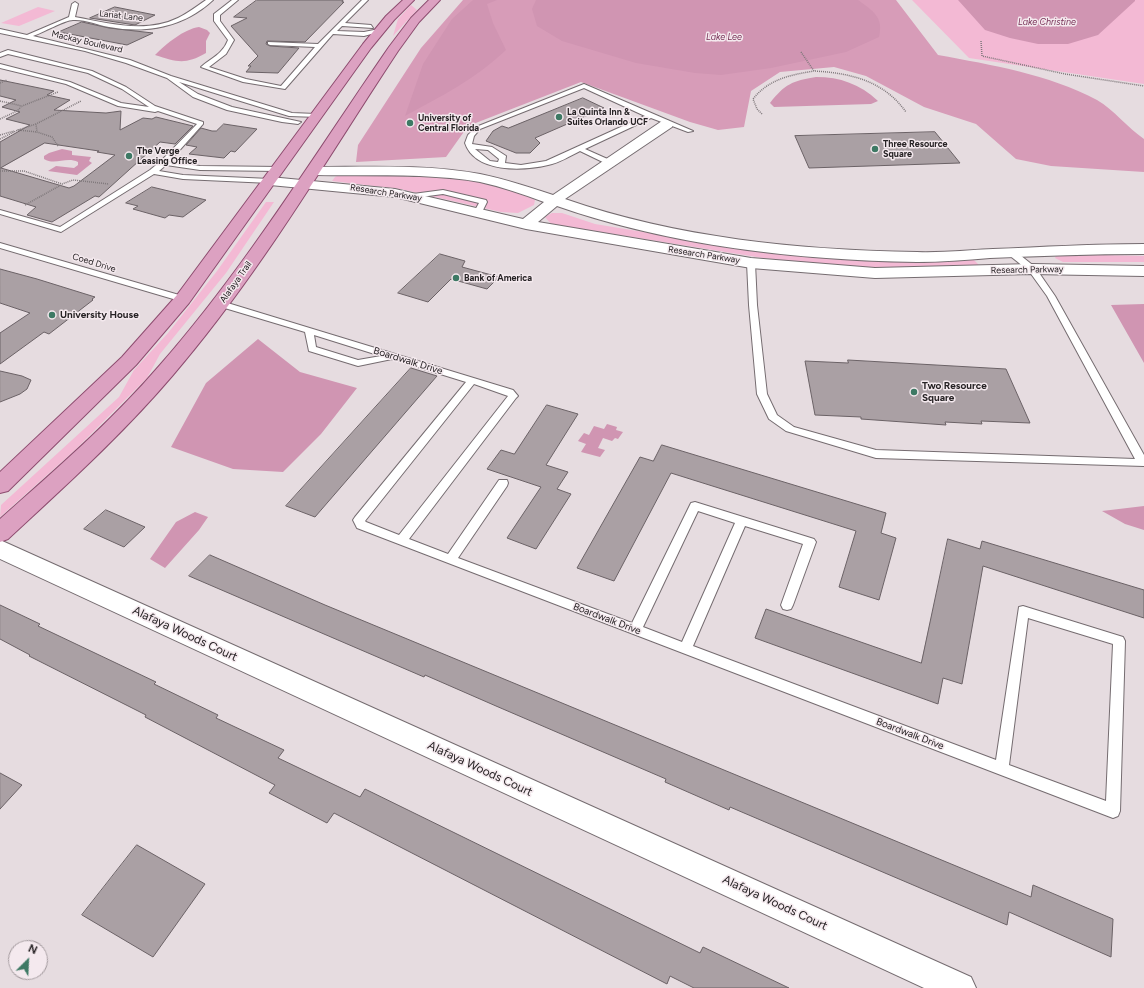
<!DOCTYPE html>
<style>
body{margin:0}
#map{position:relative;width:1144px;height:988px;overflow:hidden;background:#e6dce0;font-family:Figtree,sans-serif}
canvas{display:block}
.north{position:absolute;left:8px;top:940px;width:40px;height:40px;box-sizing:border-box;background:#f4e9ee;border:1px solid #a2999d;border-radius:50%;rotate:24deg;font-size:11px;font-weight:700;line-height:16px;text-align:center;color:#262224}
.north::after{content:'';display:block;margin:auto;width:14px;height:18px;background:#3d7964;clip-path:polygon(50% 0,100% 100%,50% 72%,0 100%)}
</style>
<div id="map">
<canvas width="1144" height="988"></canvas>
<div class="north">N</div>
</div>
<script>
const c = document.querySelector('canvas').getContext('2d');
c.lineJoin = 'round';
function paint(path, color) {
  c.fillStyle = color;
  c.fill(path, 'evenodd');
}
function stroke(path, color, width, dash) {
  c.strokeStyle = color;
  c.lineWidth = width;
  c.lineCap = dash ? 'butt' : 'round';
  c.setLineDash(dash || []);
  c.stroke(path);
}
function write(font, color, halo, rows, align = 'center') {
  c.font = font + ' Figtree,sans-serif';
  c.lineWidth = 3;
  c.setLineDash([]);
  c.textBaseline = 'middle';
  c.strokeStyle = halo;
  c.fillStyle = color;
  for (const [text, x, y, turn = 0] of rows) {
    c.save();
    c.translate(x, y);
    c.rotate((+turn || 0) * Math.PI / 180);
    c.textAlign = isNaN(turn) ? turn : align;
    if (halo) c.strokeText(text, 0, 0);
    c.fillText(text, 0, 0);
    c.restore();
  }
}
const green = new Path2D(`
 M912,0H1144V84L969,58Z
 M411,5L417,10L393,36L398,19Z
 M38,7L55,11L19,26L1,23Z
 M339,175C389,177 495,172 535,200L534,205L518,213L501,212L400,189L332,181L335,177Z
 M266,202H274L226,273L160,354L147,378L75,450L0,517L1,505L119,397L134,370L168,333L217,271Z
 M552,213H562L595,224L692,240L852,260L934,261L973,259L979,265L960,269H864L763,258L551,224L545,217Z
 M1057,254L1144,256V262H1063L1055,258Z`);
const forest = new Path2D(`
 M463,0H896L938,55C992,65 1048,74 1097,100C1114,110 1128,128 1144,139V172L1051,166L1016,159L976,124L924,107L866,76L834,67L780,72L751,91L744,127L718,130L690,122L581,82L468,126L446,157L356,162L358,145L421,48Z`);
const water = new Path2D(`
 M473,0H497L487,4L493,23L506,50C477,78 440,97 405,116L423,64L452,19Z
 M536,0H858C873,11 884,17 879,37L846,52L771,68L721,75L695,73L636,63L562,41L537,26L532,9Z
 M958,0H1135V1L1098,35L1068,44H1038L1010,38L985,30Z
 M199,27L207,30L210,33L206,41V53C185,65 177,62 155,55C166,44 184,29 199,27Z
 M816,77C840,77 860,84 878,101L871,104L774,107L770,103C785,84 792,81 816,77Z
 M62,149L72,151V155L91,157L89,161L92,163L77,175L48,171L56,166L74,168L78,165V162C66,156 55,166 44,159V156L49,153Z
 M1144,304V363L1111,305Z
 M258,339L300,372L357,388L321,434L283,472L233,469L171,447L206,383Z
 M607,424L617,427L616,430L623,432L618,439L615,438L612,441L603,438L598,448L605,450L600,457L581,452L586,444L578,441L584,433L589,435L594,426L604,429Z
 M1144,506V530L1125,524L1102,511Z
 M195,512L208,517L199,530L165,568L150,559L176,522Z`);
const building = new Path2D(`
 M257,0H343L342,2H344L305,42L267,41L266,44L270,46L299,48L278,73L246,72L251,66H248L258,56L231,26L247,18L234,17Z
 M115,7L155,15L135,25L90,18Z
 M82,22L109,28L153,33L127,45L59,32Z
 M0,80L54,91L47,95L70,100L54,110L106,113L121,111L120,130L143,118L152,119L156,117L193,126L175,144L160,142L99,197L95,196L52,222L27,215L36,207L0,196V142L30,125L6,119L20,112L2,107L16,100L0,96ZM45,143L99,151L97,152L115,155L74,186L69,188L1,168Z
 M583,98L604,108L535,138L540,143L530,153H516L486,141L493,131L502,126L508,128Z
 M224,124L257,129L235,152L231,151L224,158L189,154L197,147L186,145L201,128L212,131H216Z
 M935,132L960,163L809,168L795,136Z
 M152,187L206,200L183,217L169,215L165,218L133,209L138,206L126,203Z
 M440,254L465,261L462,267L499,277L487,289L451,279L428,302L398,293Z
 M0,269L37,279L95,297L92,299L93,300L49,334L44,332L0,364V333L30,313L0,303Z
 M848,360L1006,369L1030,423L981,421L982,424L945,422L946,425L861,419V417L815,415L805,361L848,363Z
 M411,368L437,376L315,517L286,506Z
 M0,371L22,376L31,380L27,389L20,394L0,402Z
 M547,405L578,414L546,465L568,472L557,489L571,494L536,549L507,538L541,487L487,469L501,450L514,454Z
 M662,445L886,513L881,533L896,538L879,600L839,587L856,531L671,473L614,581L577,568L640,457L653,461Z
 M106,510L145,527L124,547L84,529Z
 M948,539L980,549L982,541L1144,590V618L983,566L962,684L943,678L938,704L755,638L766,609L921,663Z
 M210,555L325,605L1031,897L1033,885L1113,919L1111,957L1009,912L1007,925L730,807L729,810L665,782L666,779L496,706L425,675L424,677L189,576Z
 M0,605L40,624L38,626L156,682L154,684L218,715L216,718L284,750L278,758L360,797L365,789L700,953L703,947L789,988H694L670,976L667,984L334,813L327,823L269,793L275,785L145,717L146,715L29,656L30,655L0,639Z
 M0,773L22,785L0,809Z
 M137,845L205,884L153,957L82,915Z`);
const path = new Path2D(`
 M981,41L982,56L1065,74L1144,86
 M801,52L814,71C851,73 884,81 906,112
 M0,83L7,80
 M0,101L22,106L58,92
 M762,114L757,109L753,99C769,79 790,75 814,71
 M0,119L17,111L21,107
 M36,124L18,130L37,132
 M0,135L14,131
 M0,139L18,130
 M58,146L52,137L37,132L36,124L81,101
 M0,171H24L62,184L73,180L109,184
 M25,205L61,185`);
const lane = new Path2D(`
 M206,0H213C184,27 147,34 109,27C98,25 84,19 73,20C65,20 42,33 33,36L130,60L171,76L292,113L316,114L318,115V117L289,116L179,82L198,94L232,107L301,122L298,124L282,122L227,110L193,97L167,78L126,63L85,51L0,33V29L27,35L69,17L72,4L75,2L78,4L75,17C108,23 145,34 178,18C188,13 197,6 206,0Z
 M232,0H238L220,15V21L234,40L226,54L209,67L246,79L281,86L315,47L270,45L268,44V42L318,44L362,0H368L345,23L371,25L373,28L342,26L337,31L364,32L379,29L382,31L364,36L333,34L285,89L243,82L201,67C211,58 223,54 228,40L214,21V14Z
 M8,50L92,71L126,87L155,106L203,122V124L169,162L200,166L279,167L283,169L279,171L200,170L166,165L159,171L183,175L270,179L274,181L270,183L183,179L154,174L61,232L0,214V210L60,227L150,170L161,161L197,124L158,111L155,112L118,106L66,84L0,68V64L70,82L121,103L149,107L122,89L88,73L8,54L0,57V53Z
 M584,84L693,131L688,132L651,118L585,149L612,161L613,163L609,165L580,151C570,156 559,163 548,165C523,171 475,173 465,143L468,135L476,127ZM584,88L645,116L546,161L521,165L505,163L506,156L492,147L472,144L474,136L480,129ZM475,149L488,150L499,159L498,162L490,161Z
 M443,190L486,200L487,202L481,214H478L474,212L479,203L443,194L413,198L409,196L413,194Z
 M0,243L186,297L187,299L186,301H180L0,248Z
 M1009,251H1015L1035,267L1055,296L1144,455V466L876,458L786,431L769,419L757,394L749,305L747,263L751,260L755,263L757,305L767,394L777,415L794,427L876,450L1135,459L1047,296L1029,271L1009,255Z
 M221,301L513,390L518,396L516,398L409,539L448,554L499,480H507L508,483L507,486L458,558L632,623L691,503L695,502L814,539L816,542L793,605L791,609L787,610L783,609L781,605L803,544L745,526L693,646L996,760L1019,607L1023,606L1123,637L1125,641L1120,811L1118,816L1113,818L357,528L353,520L355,517L466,382L392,359L358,366L309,351L305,332L218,306L217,304ZM314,335L381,356L358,360L316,347ZM474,384L508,396L399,535L366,522L365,521ZM698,511L735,523L682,642L643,627ZM1028,618L1113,644L1106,801L1009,765Z`);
const street = new Path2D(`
 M667,120L673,124L672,127L565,199C677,238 799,250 917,252C942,253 968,250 993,249C1043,247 1093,244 1144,244V254C1092,254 1041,256 990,258C966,260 941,262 917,262C797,260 671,246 557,206L538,222L751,258L875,268L1032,264L1144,266V276L1032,274L875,278L751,268L526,229L395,197L270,185L265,184L263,181L265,178L270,177L395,189L523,219L544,202C523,194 502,187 480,182C430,173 367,176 315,175L310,174L308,171L310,168L315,167C368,167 427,164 480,174C505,179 529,187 553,195L662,121Z
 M0,540L971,977L976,988H924L0,559Z`);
const primary = new Path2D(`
 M403,0H414L394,20L371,48L189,303L136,365L8,491L0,493V472L122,357L177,295L363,44L386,16Z
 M429,0H440L419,22L398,51C326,160 259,275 173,375C123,434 65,486 8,539L0,542V519C55,470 112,421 160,365C246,267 315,154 389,47L411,18Z`);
const markers = [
 [559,117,4,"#3d7964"],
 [410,123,4,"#3d7964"],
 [875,149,4,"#3d7964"],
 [129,156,4,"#3d7964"],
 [456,278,4,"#3d7964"],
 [52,315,4,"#3d7964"],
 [914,392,4,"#3d7964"]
];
const farStreetnames = [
 ["Lariat Lane",121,16,6],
 ["Mackay Boulevard",87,42,13],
 ["Research Parkway",386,193,9],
 ["Research Parkway",704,255,9],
 ["Coed Drive",94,263,17],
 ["Research Parkway",1027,270,-1],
 ["Alafaya Trail",236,282,-55]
];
const farWaternames = [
 ["Lake Christine",1047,22],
 ["Lake Lee",724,37]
];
const farPoinames = [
 ["La Quinta Inn &",567,112],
 ["Suites Orlando UCF",567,122],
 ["University of",418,118],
 ["Central Florida",418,128],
 ["Three Resource",883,144],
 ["Square",883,154],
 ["The Verge",137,151],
 ["Leasing Office",137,161],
 ["Bank of America",464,278]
];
const poiNames = [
 ["University House",60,315],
 ["Two Resource",922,386],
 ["Square",922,398]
];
const streetNames = [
 ["Boardwalk Drive",408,361,17],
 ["Boardwalk Drive",607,619,21],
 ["Boardwalk Drive",910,734,21]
];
const nearStreetnames = [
 ["Alafaya Woods Court",185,634,25],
 ["Alafaya Woods Court",480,769,25],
 ["Alafaya Woods Court",775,903,25]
];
paint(green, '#f3b9d4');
paint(forest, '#d79cb8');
paint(water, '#d095b2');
paint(building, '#aaa0a4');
stroke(building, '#6b6266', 1);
stroke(lane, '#756c70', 2);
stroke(street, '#756c70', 2);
stroke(primary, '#8d4c6f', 2);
stroke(path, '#7f787b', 1.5, [1, 1]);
paint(lane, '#fff');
paint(street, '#fff');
paint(primary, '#dca1c1');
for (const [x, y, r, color] of markers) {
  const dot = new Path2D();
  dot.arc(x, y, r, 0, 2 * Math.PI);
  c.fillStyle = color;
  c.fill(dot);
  stroke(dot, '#f4e9ee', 1.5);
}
write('9px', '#262224', '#f4e9ee', farStreetnames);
write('italic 9px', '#773157', '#f4e9ee', farWaternames);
write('bold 9px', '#262224', '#f4e9ee', farPoinames, 'left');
write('bold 10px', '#262224', '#f4e9ee', poiNames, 'left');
write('10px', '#262224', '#f4e9ee', streetNames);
write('12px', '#262224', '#f4e9ee', nearStreetnames);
</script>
